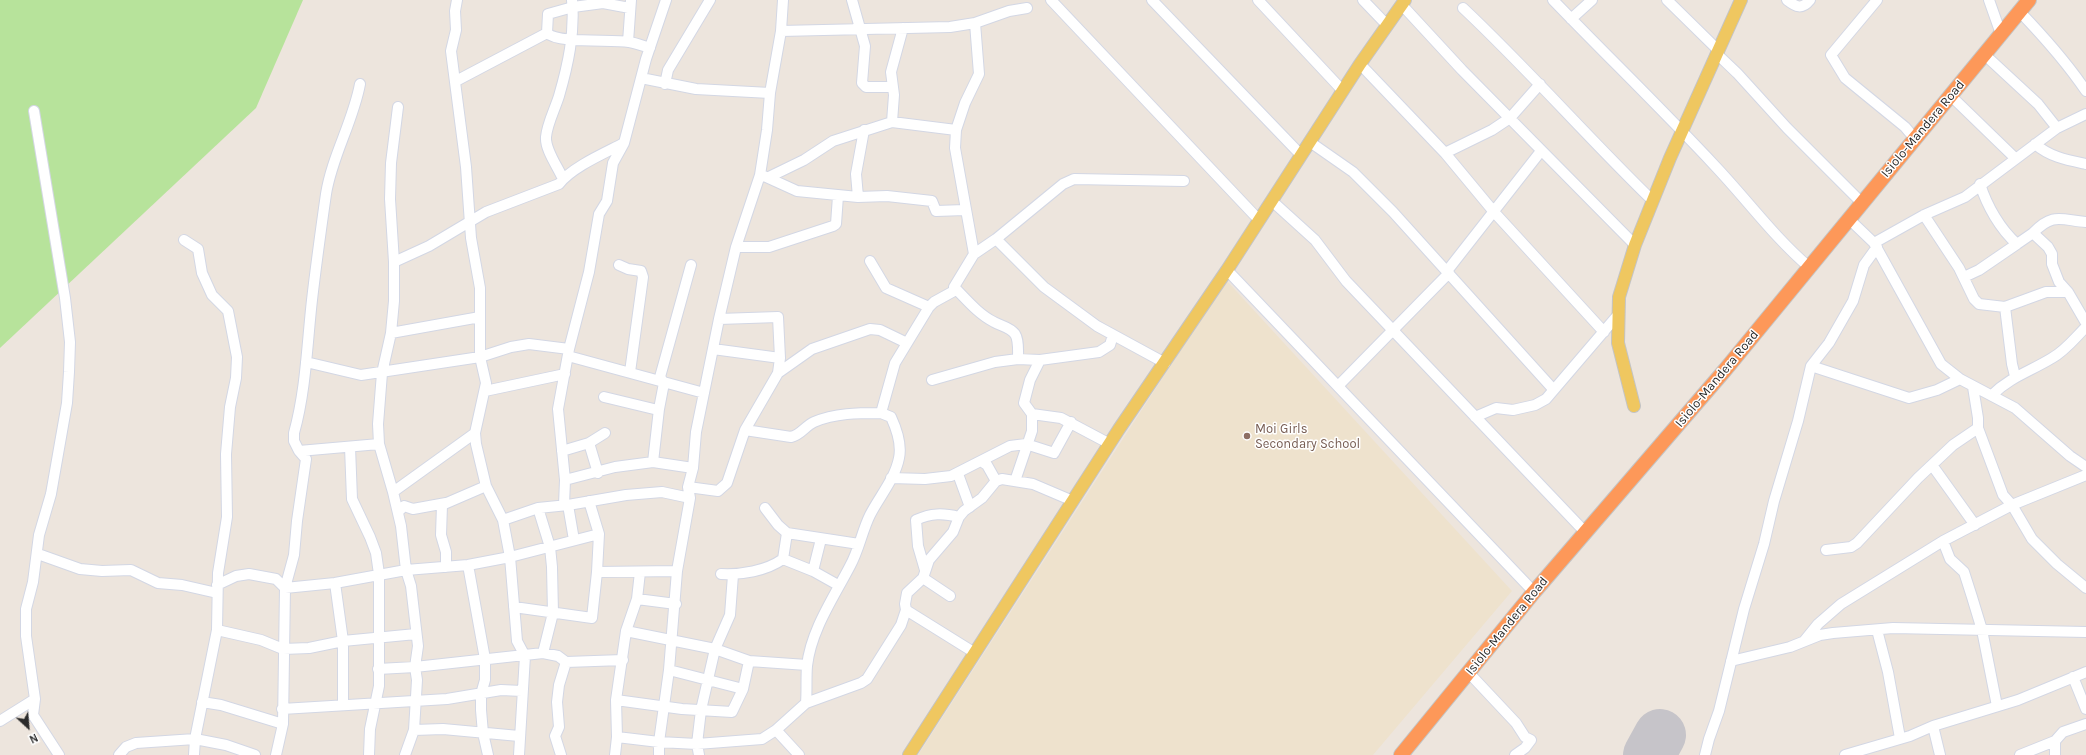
<!DOCTYPE html>
<style>
body{margin:0}
#map{position:relative;width:2086px;height:755px;overflow:hidden;background:#ede5dd;font-family:Karla,sans-serif}
canvas{display:block}
.north{position:absolute;left:8px;top:707px;width:40px;height:40px;-webkit-text-stroke:3px #fff;paint-order:stroke;rotate:154deg;font-size:11px;font-weight:700;line-height:16px;text-align:center;color:#2b2b2b}
.north::after{content:'';display:block;margin:auto;width:14px;height:18px;background:#2b2b2b;clip-path:polygon(50% 0,100% 100%,50% 72%,0 100%)}
</style>
<div id="map">
<canvas width="2086" height="755"></canvas>
<div class="north">N</div>
</div>
<script>
const c = document.querySelector('canvas').getContext('2d');
c.lineJoin = 'round';
function paint(path, color) {
  c.fillStyle = color;
  c.fill(path, 'evenodd');
}
function stroke(path, color, width, dash) {
  c.strokeStyle = color;
  c.lineWidth = width;
  c.lineCap = dash ? 'butt' : 'round';
  c.setLineDash(dash || []);
  c.stroke(path);
}
function write(font, color, halo, rows, align = 'center') {
  c.font = font + ' Karla,sans-serif';
  c.lineWidth = 3;
  c.setLineDash([]);
  c.textBaseline = 'middle';
  c.strokeStyle = halo;
  c.fillStyle = color;
  for (const [text, x, y, turn = 0] of rows) {
    c.save();
    c.translate(x, y);
    c.rotate((+turn || 0) * Math.PI / 180);
    c.textAlign = isNaN(turn) ? turn : align;
    if (halo) c.strokeText(text, 0, 0);
    c.fillText(text, 0, 0);
    c.restore();
  }
}
const education = new Path2D(`
 M1226,280L1512,591L1373,755H918Z`);
const green = new Path2D(`
 M0,0H303L256,108L0,348Z`);
const runway = new Path2D(`
 M1649,755L1660,735`);
const minor = new Path2D(`
 M457,0L455,11L456,30L451,51L466,167L471,238L480,288V357L486,383L475,433L476,444L486,486L503,520L510,557L517,641L525,656L519,755
 M603,0V3L630,8
 M852,0L865,46L862,83L866,87H893
 M1051,0L1259,220
 M1152,0L1301,155
 M1258,0L1343,91
 M1363,0L1387,25
 M1553,0C1607,56 1663,110 1716,167C1748,201 1774,237 1809,267
 M1667,0L1719,51
 M1787,0C1796,7 1802,10 1810,0
 M1877,0L1831,55L1845,78L1905,127L1916,140
 M1989,0L2001,34
 M603,3L573,7L548,14L547,33C558,44 611,39 629,42C636,43 643,46 650,48
 M1402,5L1462,70L1635,245
 M1463,8C1529,70 1588,138 1653,201
 M2020,12C2044,37 2067,63 2086,91
 M1571,19L1592,0
 M781,31L950,27L975,23L1009,11L1027,8
 M628,42L631,0
 M1717,54L1737,73L1787,128L1862,203
 M1985,55L2038,104L2057,128
 M1360,64L1445,153L1494,212L1604,332
 M641,78L696,89L770,93
 M456,81L547,33
 M665,84L668,70L710,0
 M1951,96L2015,158
 M398,107L391,163L390,199L394,262V301L391,333L382,373L378,424L379,444L393,492L401,526L406,570L411,586L418,646L415,667L417,680L414,730L405,755
 M34,111L65,298L70,342L69,372L67,403L51,494L39,535L33,582L26,609V636L35,699L33,715L59,755
 M892,122L956,130
 M1310,142L1353,172L1393,212L1553,389
 M2035,144C2050,157 2067,160 2086,164
 M1445,153L1492,130L1510,118L1540,84
 M764,176L797,191L858,197L887,196L932,201L936,211L965,210
 M769,177L804,160L833,141L892,122L894,95L891,72L903,28
 M563,179C558,167 545,150 546,137C547,124 555,109 559,96C568,65 575,33 572,0
 M1980,184C1987,206 2000,229 2017,244L2033,233L2048,247L2052,254V264L2059,282L2068,292L2086,323
 M858,197L856,174L864,130
 M1272,201L1315,240L1346,281L1586,533
 M1924,215L1959,268L1974,299L1979,304L2005,307L2046,292H2068
 M1849,219L1874,243L1941,364L1960,379L2015,408L2070,456L2086,467
 M2033,233C2053,212 2061,220 2086,222
 M996,239L1044,287L1097,326L1165,363
 M1874,243L1924,215L1965,197L2057,128L2086,114
 M736,247H769L833,226L836,224L838,196
 M974,254L996,239L1063,184L1074,179L1184,181
 M870,261L886,288L929,307
 M394,262L429,246L486,212L559,184C572,167 605,153 624,143
 M619,265L628,269L641,271L643,277L630,372
 M1227,270L1534,592
 M1447,271L1541,151
 M1964,277L1979,270L2017,244
 M954,287C966,299 978,314 994,322C1001,326 1010,327 1015,334C1019,340 1018,351 1018,359
 M2005,307L2012,364L2015,376
 M719,319L778,317L780,358L778,373
 M391,333L480,317
 M713,349L780,358
 M568,356L704,393
 M306,362L361,375L480,357L511,347L529,344L569,349
 M1811,366L1909,398L1937,390L1960,379
 M932,380L995,362L1018,359L1040,360L1099,352L1110,345L1113,335
 M1338,386L1449,273
 M1973,387L1978,418V428L2003,495L2012,505L2032,539L2057,564L2086,588
 M485,391L565,374
 M1992,395C2010,377 2031,371 2052,358C2065,351 2075,338 2086,327
 M604,397L658,410
 M1032,414L1061,418L1110,444
 M1475,417L1496,408L1513,410L1535,405L1546,399L1617,316
 M745,430L791,437C801,435 805,426 814,422C835,413 858,413 881,413
 M589,443L598,473
 M350,447L352,499L370,537L376,553L379,574V686L370,729L369,755
 M299,451L294,441V433C306,390 307,344 312,300C316,265 321,229 326,194C332,156 353,122 360,84
 M562,451L589,443L605,433
 M981,461L987,465L996,481
 M653,462L659,409L664,383L660,377L691,265
 M1932,465L1975,525
 M958,474L970,507
 M891,478L925,479L951,476L1010,446L1026,444L1054,453L1071,422
 M565,480L615,467L653,462L693,468
 M1015,481L1032,431V414L1024,403L1030,380L1040,360
 M688,487L718,491L727,483L745,430L778,373L812,349L870,329L880,330L907,343
 M393,492L475,433
 M564,505L565,480L558,409L569,349L589,272L599,214L607,201L613,163L624,143L646,59L666,0
 M568,505L574,540
 M538,508L550,547L552,567L553,613L543,653
 M765,508L778,525L787,533L859,544
 M398,512L404,506L413,509L446,503
 M503,520L538,508L568,505L626,495L662,492L690,498
 M1943,541L1950,559L1964,572L1972,597L1982,630L1997,706
 M1826,550L1851,547L1857,543L1918,478L1953,445L1978,428
 M38,554L80,569L102,571L131,570L158,583L182,585L217,593
 M783,559L813,571L838,585
 M468,565L485,659V680L481,694V710L483,733L488,755
 M446,567V552L441,535L442,505L486,486
 M925,570L918,546L916,520C931,513 943,513 959,517
 M813,571L821,539
 M597,572L677,571
 M721,574C741,575 766,571 783,559L787,533
 M923,578L950,596
 M335,583L343,641V705
 M217,585L236,576L249,574L276,579L285,588L335,583L406,570L468,565L510,557L599,534L589,501
 M637,599L676,604
 M514,607L592,618L597,572L599,534
 M906,610L975,653
 M217,630L261,640L283,649L309,648L343,641L416,634
 M1877,630L1888,672L1900,738
 M626,631L715,649L749,661L807,665
 M1805,640L1818,624L1841,604L1943,541L2012,505L2086,475
 M1731,661L1790,647L1820,635L1833,633L1893,628L2086,632
 M378,669L415,667L543,653L558,656L566,662L623,660
 M669,670L743,689
 M1469,673L1516,723L1525,737L1531,740L1525,748L1515,755
 M2073,677L2086,709
 M616,700L682,709L732,712L743,689L749,661
 M202,702L221,705L283,724
 M806,703C807,691 806,678 807,666C811,630 834,597 850,566C859,550 862,531 870,515C879,497 895,479 899,458C902,444 897,430 891,417L881,413L895,363L929,307L934,302L954,291V287L974,254L955,148L956,130L965,103L979,74L975,23
 M282,709L447,699L501,690L522,691
 M0,721L35,699
 M1933,726L1940,755
 M414,730L443,729L519,736
 M776,730L799,755
 M617,737L659,742L697,744L762,739L776,730L806,703L861,683L867,679L901,625L906,610L905,604L907,593L923,578L929,560L953,532L959,517L964,511L982,498L996,481L1002,479L1033,484L1073,501
 M119,755L126,747L136,743L195,739L217,630L218,573L227,517L226,454L230,407L236,378L237,357L228,311L212,295L202,273L198,249L184,240
 M194,755L195,739L226,745L255,755
 M276,755L283,724L285,588L294,555L297,521L306,459L299,451L379,444
 M561,755L555,736L559,727L557,702L559,685L566,662
 M615,755L617,737L616,700L626,631L637,599L640,572
 M659,755V742L669,670L677,571L690,498L688,487L693,468L696,432L719,319L736,247L760,175L767,130L770,93L781,31L783,0
 M699,755L697,744L701,710L715,649L730,615L733,575
 M1705,755L1709,739L1719,711L1744,609L1764,544L1774,501L1798,421L1811,366L1829,343L1853,301L1864,265L1877,247
 M1845,755L1910,736L1933,726L2018,700L2086,672
 M2020,755L2055,741
 M2055,755V741L2063,732L2086,724`);
const major = new Path2D(`
 M1634,406L1618,343L1619,297L1635,245L1670,158L1741,0
 M909,755L1119,429L1227,270L1360,64L1405,0`);
const highway = new Path2D(`
 M1401,755L1534,592L1725,370L2029,0`);
const markers = [
 [1247,436,4,"#8d6e63"]
];
const streetNames = [
 ["Isiolo-Mandera Road",1923,129,-50],
 ["Isiolo-Mandera Road",1717,379,-50],
 ["Isiolo-Mandera Road",1507,626,-51]
];
const educationNames = [
 ["Moi Girls",1255,429],
 ["Secondary School",1255,444]
];
paint(education, '#eee2cd');
paint(green, '#b7e39b');
stroke(runway, '#c6c4c9', 52);
stroke(minor, '#d3d7e4', 12);
stroke(major, '#c4c4c4', 14);
stroke(highway, '#c4c4c4', 16);
stroke(minor, '#fff', 10);
stroke(major, '#efc760', 12);
stroke(highway, '#fd9859', 14);
for (const [x, y, r, color] of markers) {
  const dot = new Path2D();
  dot.arc(x, y, r, 0, 2 * Math.PI);
  c.fillStyle = color;
  c.fill(dot);
  stroke(dot, '#fff', 1.5);
}
write('13px', '#2b2b2b', '#fff', streetNames);
write('13px', '#785e54', '#fff', educationNames, 'left');
</script>
